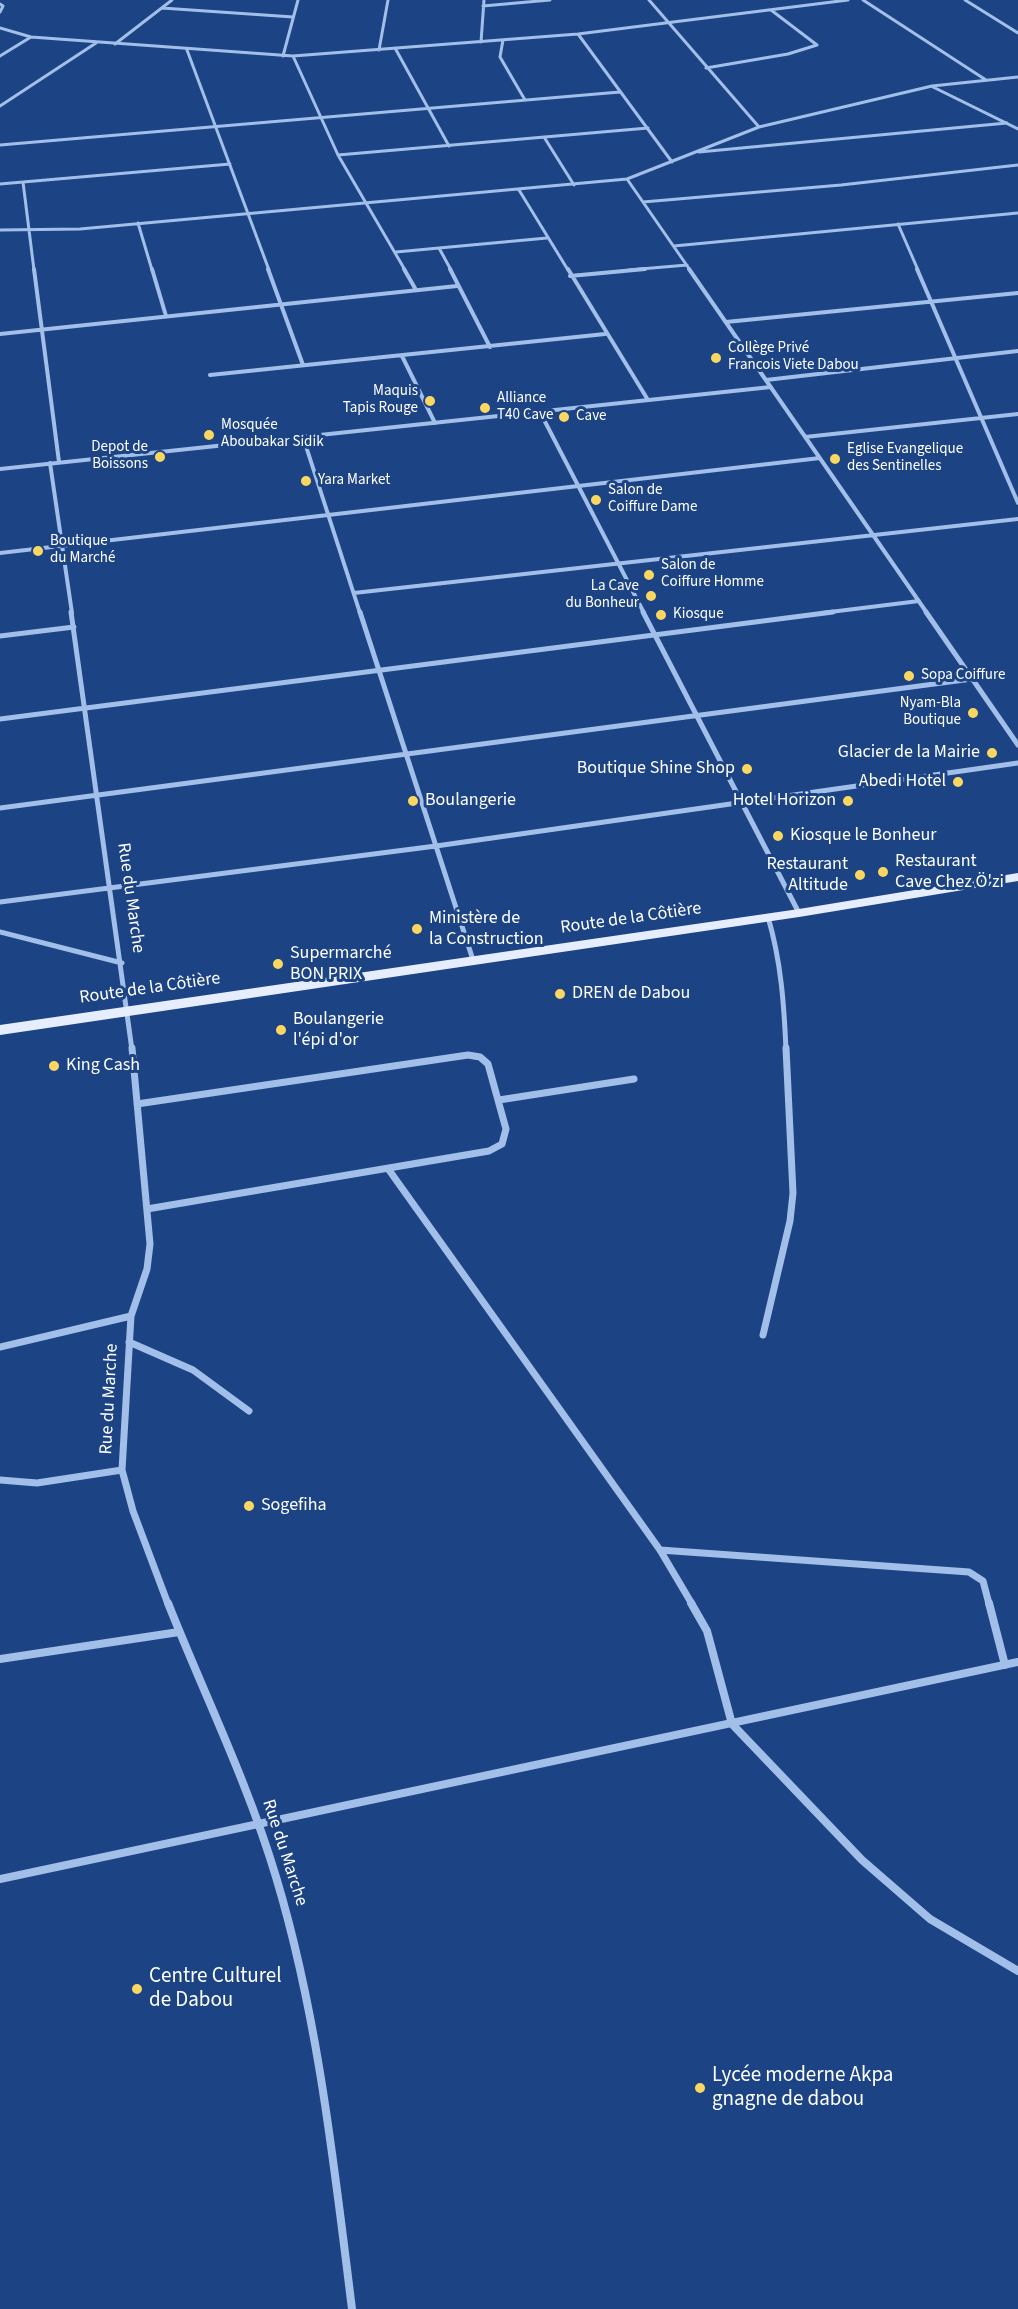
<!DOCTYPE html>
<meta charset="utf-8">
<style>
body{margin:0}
canvas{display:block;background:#1c4383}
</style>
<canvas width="1018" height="2309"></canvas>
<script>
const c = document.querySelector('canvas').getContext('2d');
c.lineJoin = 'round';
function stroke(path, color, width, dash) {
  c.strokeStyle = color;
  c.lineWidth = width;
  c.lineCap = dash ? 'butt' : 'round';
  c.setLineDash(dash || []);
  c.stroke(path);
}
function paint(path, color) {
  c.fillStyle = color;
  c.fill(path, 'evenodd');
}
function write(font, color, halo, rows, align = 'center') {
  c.font = font + ' "Source Sans 3",sans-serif';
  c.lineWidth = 6;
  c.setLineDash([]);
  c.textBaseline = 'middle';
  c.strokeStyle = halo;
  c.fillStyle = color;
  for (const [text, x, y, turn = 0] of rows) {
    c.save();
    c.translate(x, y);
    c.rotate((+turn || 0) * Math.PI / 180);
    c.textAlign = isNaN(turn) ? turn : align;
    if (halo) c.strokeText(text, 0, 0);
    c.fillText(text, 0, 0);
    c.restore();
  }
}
const streetFar4 = new Path2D(`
 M649,0L759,127
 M863,0L986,80
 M965,0L1018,33
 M0,4L3,6L0,12
 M483,6L550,0
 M162,8L293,17
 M0,28L31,37L293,56L578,34L848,0
 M578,34L672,162
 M503,40L500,57L525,100
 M481,42L484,0
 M115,44L172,0
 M395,48L449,146
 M187,50L269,270
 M379,50L388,0
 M0,56L31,37
 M283,56L298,0
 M293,56L338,155L405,270
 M706,68L788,54L817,45L771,10
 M933,87L1018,129
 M0,106L96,43
 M544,137L574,185
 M0,145L620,92
 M699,152L1007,123
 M338,155L648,128
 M627,179L690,270
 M23,182L34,270
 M0,184L230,164
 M519,190L568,270
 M643,202L841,185L1018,165
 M138,223L152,270
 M898,224L918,270
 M0,230L80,229L627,179L759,127L932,86L1018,77
 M674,246L1018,213
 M439,248L451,270
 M396,252L547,238
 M629,270L687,265`);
const streetFar3 = new Path2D(`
 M34,269L59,462
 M152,269L166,316
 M268,269L303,365
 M404,269L416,290
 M450,269L490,347
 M568,269L648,400
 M689,269L927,613
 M917,269L1018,503
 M570,276L645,269
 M726,322L1018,293
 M0,334L457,286
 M402,356L435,423
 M210,375L605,334
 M766,380L1018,351
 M540,412L644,613
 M303,437L360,613
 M805,437L1018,414
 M50,463L72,613
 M0,469L771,387
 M0,553L820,458
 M354,593L1018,519
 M822,613L919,601`);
const streetFar2 = new Path2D(`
 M71,612L132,1050
 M360,612L473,960
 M643,612L799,913
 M926,612L1018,745
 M0,636L74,627
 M0,719L833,612
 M0,808L972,679
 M0,902L436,846L1018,763
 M768,917C781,961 784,1004 786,1050
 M0,932L122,963`);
const streetFar1 = new Path2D(`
 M132,1048L150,1244L147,1269L131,1316L122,1470L133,1511L168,1604
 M499,1100L634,1079
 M137,1104L468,1055L480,1057L488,1064L506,1129L502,1144L489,1151L147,1209
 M389,1170L660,1550L692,1604
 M763,1335L790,1221L793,1193L786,1048
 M129,1342L193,1370L249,1411
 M0,1347L131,1316
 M0,1480L37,1483L122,1470
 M660,1550L969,1572L983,1581L989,1604`);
const street = new Path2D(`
 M168,1603C204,1694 248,1783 276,1877C318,2016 334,2165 352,2309
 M691,1603L707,1631L732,1724L862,1860L930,1919L1018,1971
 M989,1603L1005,1665
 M0,1659L179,1632
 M0,1879L1018,1662`);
const primary = new Path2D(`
 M1018,873V881L799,917L0,1035V1025L799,909Z`);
const markers = [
 [716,358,6,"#fad760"],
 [430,401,6,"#fad760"],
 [485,408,6,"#fad760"],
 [564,417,6,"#fad760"],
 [209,435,6,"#fad760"],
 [160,457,6,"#fad760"],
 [835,459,6,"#fad760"],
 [306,481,6,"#fad760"],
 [596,500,6,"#fad760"],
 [38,551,6,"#fad760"],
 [649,575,6,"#fad760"],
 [651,596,6,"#fad760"],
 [661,615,6,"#fad760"],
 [909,676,6,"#fad760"],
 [973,713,6,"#fad760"],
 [992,753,6,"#fad760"],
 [747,769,6,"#fad760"],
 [958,782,6,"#fad760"],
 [413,801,6,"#fad760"],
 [848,801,6,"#fad760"],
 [778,836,6,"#fad760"],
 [883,872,6,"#fad760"],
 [860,875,6,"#fad760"],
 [417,929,6,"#fad760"],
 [278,964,6,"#fad760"],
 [560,994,6,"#fad760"],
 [281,1030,6,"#fad760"],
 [54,1066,6,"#fad760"],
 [249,1506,6,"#fad760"],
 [137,1989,6,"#fad760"],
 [700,2088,6,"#fad760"]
];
const farPoinames = [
 ["Collège Privé",728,349],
 ["Francois Viete Dabou",728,366],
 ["Maquis",418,392,"right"],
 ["Tapis Rouge",418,409,"right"],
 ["Alliance",497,399],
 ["T40 Cave",497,416],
 ["Cave",576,417],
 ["Mosquée",221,426],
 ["Aboubakar Sidik",221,443],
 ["Depot de",148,448,"right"],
 ["Boissons",148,465,"right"],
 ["Eglise Evangelique",847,450],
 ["des Sentinelles",847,467],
 ["Yara Market",318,481],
 ["Salon de",608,491],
 ["Coiffure Dame",608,508],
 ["Boutique",50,542],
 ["du Marché",50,559],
 ["Salon de",661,566],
 ["Coiffure Homme",661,583],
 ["La Cave",639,587,"right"],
 ["du Bonheur",639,604,"right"],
 ["Kiosque",673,615],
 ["Sopa Coiffure",921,676],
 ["Nyam-Bla",961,704,"right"],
 ["Boutique",961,721,"right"]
];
const poiNames = [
 ["Glacier de la Mairie",980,753,"right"],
 ["Boutique Shine Shop",735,769,"right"],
 ["Abedi Hotel",946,782,"right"],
 ["Boulangerie",425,801],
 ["Hotel Horizon",836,801,"right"],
 ["Kiosque le Bonheur",790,836],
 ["Restaurant",895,862],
 ["Cave Chez Ö'zi",895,883],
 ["Restaurant",848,865,"right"],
 ["Altitude",848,886,"right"],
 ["Ministère de",429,919],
 ["la Construction",429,940],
 ["Supermarché",290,954],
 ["BON PRIX",290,975],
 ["DREN de Dabou",572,994],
 ["Boulangerie",293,1020],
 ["l'épi d'or",293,1041],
 ["King Cash",66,1066],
 ["Sogefiha",261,1506]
];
const streetNames = [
 ["Rue du Marche",130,898,82],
 ["Route de la Côtière",631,919,-8],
 ["Route de la Côtière",150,989,-8],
 ["Rue du Marche",110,1399,-87],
 ["Rue du Marche",284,1853,72]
];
const nearPoinames = [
 ["Centre Culturel",149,1977],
 ["de Dabou",149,2001],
 ["Lycée moderne Akpa",712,2076],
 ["gnagne de dabou",712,2100]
];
stroke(streetFar4, '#a2bfea', 3);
stroke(streetFar3, '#a2bfea', 4);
stroke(streetFar2, '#a2bfea', 5);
stroke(streetFar1, '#a2bfea', 7);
stroke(street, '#a2bfea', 8);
paint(primary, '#e6eefe');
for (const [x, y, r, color] of markers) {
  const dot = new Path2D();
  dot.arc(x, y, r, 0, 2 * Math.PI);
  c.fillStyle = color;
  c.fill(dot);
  stroke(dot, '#1c4383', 2);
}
write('15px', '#fff', '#1c4383', farPoinames, 'left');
write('18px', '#fff', '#1c4383', poiNames, 'left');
write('18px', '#fff', '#1c4383', streetNames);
write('21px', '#fff', '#1c4383', nearPoinames, 'left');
</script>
